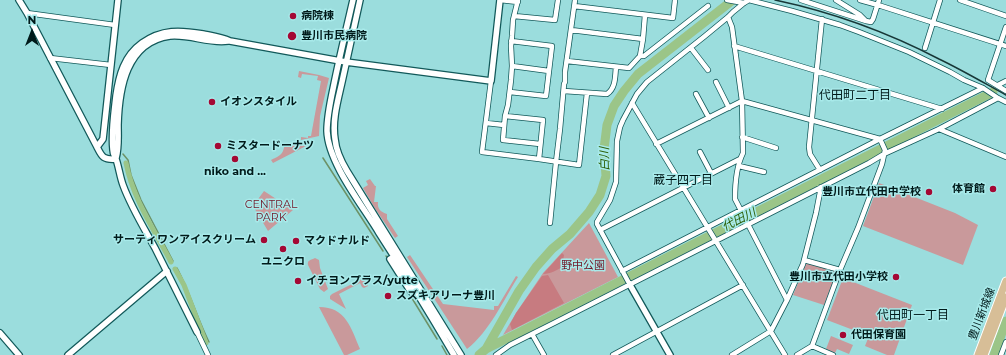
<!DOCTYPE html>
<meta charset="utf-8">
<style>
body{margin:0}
#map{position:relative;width:1006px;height:355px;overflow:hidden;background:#9bdddd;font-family:Montserrat,sans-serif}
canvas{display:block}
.north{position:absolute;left:12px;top:12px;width:40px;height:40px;-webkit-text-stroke:3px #a8eaea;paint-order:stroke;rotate:0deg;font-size:11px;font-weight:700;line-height:16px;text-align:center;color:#001a1a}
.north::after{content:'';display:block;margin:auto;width:14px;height:18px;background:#001a1a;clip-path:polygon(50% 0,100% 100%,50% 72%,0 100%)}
</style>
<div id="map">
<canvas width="1006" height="355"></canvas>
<div class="north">N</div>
</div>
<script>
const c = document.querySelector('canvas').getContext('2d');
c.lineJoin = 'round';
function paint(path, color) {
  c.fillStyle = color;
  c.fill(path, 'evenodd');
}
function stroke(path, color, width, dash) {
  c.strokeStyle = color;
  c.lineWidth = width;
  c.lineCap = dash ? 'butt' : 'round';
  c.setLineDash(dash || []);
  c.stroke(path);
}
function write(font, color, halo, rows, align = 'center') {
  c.font = font + ' Montserrat,"Noto Sans JP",sans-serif';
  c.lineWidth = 3;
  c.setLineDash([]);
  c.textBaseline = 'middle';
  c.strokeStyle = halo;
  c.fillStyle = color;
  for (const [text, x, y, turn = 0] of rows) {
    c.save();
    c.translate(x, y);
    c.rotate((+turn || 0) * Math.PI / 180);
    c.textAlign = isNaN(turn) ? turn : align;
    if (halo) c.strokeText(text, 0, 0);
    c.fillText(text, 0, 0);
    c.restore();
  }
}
const green = new Path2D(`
 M299,71L319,75L329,78L320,116L319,136L301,140V137L308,138V136H311L321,81L317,80L318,76L302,74L301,78L298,77Z
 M285,143L306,146L273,163L271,160C282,155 283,154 285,143Z
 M370,179L375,186H376L374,202H378C377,209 381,212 387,214V219L398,236L395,238L374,207L363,188L368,185L366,181Z
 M879,183L955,213L978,225L963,265L863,226Z
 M264,191L293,210L268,231L253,206Z
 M589,223L618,277L503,335L516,313L543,273Z
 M410,255L443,304L494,310V306H498L516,276L518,277C503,301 489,332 467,349L407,257Z
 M315,258L319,260L320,268L328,289L324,292L320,289L308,265C307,260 311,260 315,258Z
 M807,263L836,271L837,273L824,305L793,295L806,264Z
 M364,278L368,286L364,288L362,287L360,283L339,294L346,309L330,299V296L332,294Z
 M843,278L912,305L894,355H887L865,346L869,336L827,320Z
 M319,307C346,307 351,328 360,349L347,355H344Z
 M831,336L853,345L849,354L837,349L835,353L826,349Z`);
const forest = new Path2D(`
 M562,253L564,255L563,261L564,266C557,270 551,274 543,274Z
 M548,275L564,303L512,330L510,324L516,313L542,276Z`);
const stream = new Path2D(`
 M123,154L128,160L131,175L141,200L173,261
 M323,158L383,251
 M386,256L387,257
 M177,268C190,292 197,318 209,342
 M410,295L437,339
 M442,346L447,355`);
const canal = new Path2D(`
 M126,163C133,199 154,230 171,262
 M175,269L184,285L206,343`);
const river = new Path2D(`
 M486,349L522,331L993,92
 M479,355L486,349L519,291L536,267L552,249L570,234L589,212L600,195L606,176L604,149L607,125L614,106L624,91L638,74L733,0
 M994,355L1006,321`);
const minor = new Path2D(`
 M500,0L518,2
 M518,0L513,20L512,36L511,46L512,66L511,80L508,105L505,116L503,140L540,144
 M727,0L744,3
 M801,0L866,21
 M836,0L860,15L866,21L871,22L873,19L879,0
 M860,0L878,5L1006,46
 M960,0L1006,16
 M574,6L673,18L675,0
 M27,13L115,25
 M514,16L555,20L558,0
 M728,17L732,27L742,101L743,153C736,167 735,184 735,199L787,300
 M1006,27L988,80L1006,91
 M571,30L643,39L645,15
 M734,46L942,109
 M691,48L708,70
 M925,48L940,0
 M640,56H644L708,6
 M50,58L111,65
 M567,61L629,68L640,56L643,39
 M512,66L549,71
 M491,81L482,152L539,159L543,120L505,116
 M716,82L729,108
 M998,85L1006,81
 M564,91L607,94C616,88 615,76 616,67
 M510,92L546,96L552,46L511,41
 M696,94L709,118
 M998,98L1006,102
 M632,103L785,355
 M486,123L504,125
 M939,129L1006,157
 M742,137L776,148
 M656,144L742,101L880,139
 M700,152L711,173
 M539,159L579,165L587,93
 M739,166L764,172
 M820,170L810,154L809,147L822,19
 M550,223L556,162L560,129L564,84L565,82V72L575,0
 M600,230L740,159
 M804,260L840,270
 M622,271L880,139L983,88
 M197,332L208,355
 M532,334L544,355
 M812,346L833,355
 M496,355L510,345L554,323L869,163L884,154L939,129L998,98L983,88L964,80L950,72L909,52L859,32L840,25L792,11L749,0L744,3L733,12L728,17L705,36L647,82L637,94L623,120L620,127L617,141L616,182L610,200L597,222V224L630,285
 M613,355L743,285
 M732,355L771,331L787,300L803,264L816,213L821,187
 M797,355L812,346L840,270L858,228L882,164L885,150L880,139
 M1001,355L1006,342`);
const tertiary = new Path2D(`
 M19,0L27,13L97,147
 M353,0C346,30 339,59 333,89C330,103 327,117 327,131C328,163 363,206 379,233C405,273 430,314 454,355
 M360,0C354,27 348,54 342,82C338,100 332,120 335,139C336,151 341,161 347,171L461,355
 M116,158C119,148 118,136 118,125C119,89 126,42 170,36C190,34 209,44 228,41
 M116,159C103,160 102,157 97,147L103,139L118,0
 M390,259L409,289L414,295
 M630,285L670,355
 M197,332C183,304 169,276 155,248C144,228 131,207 123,185C120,177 119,168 116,159C115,156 113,154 113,150C111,133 114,114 116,96C119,75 124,56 142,43C162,29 180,30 203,34C213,36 221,37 230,41L346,62L491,81L500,0
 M0,333L19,355
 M68,355L167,271`);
const primary = new Path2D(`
 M978,355L1006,281
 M984,355L1006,297`);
const rail = new Path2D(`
 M775,0C832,12 887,32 939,59C962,70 984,83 1006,95`);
const markers = [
 [293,16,4,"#a40834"],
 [292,36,5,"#a40834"],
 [212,102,4,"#a40834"],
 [218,146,4,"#a40834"],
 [235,159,4,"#a40834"],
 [993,189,4,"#a40834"],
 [929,192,4,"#a40834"],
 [264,240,4,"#a40834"],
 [296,241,4,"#a40834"],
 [283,249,4,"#a40834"],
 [896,277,4,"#a40834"],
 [298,281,4,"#a40834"],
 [388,296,4,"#a40834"],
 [843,335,4,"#a40834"]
];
const poiNames = [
 ["病院棟",301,16],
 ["豊川市民病院",301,36],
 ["イオンスタイル",220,102],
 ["ミスタードーナツ",226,146],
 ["niko and ...",235,172,"center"],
 ["体育館",985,189,"right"],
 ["豊川市立代田中学校",921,192,"right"],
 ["サーティワンアイスクリーム",256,240,"right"],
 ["マクドナルド",304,241],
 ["ユニクロ",283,262,"center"],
 ["豊川市立代田小学校",888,277,"right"],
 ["イチヨンプラス/yutte",306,281],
 ["スズキアリーナ豊川",396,296],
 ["代田保育園",851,335]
];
const parkNames = [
 ["CENTRAL",271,205],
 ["PARK",271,218],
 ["野中公園",583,266]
];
const streetNames = [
 ["豊川新城線",982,314,-69]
];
const neighbourhoodNames = [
 ["代田町二丁目",855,95],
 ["蔵子四丁目",683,180],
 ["代田町一丁目",913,315]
];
const waterNames = [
 ["白川",605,159,-91],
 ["代田川",739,220,-27]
];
paint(green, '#c9999b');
paint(forest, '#c77b80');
stroke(stream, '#6c9267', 1.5);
stroke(canal, '#9bc588', 5);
stroke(river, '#9bc588', 9);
stroke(minor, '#12595a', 6);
stroke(tertiary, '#12595a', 8);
stroke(primary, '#fff', 9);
stroke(minor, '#fff', 4.5);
stroke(tertiary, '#fff', 5.5);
stroke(primary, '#d7be97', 7);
stroke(rail, '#173737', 1.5);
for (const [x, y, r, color] of markers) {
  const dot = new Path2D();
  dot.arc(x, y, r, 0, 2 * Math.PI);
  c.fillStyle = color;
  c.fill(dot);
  stroke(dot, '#a8eaea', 1.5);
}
write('bold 11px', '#001a1a', '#a8eaea', poiNames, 'left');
write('11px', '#721627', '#a8eaea', parkNames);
write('11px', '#001a1a', '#a8eaea', streetNames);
write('12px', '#001a1a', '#a8eaea', neighbourhoodNames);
write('italic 12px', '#2c5e05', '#a8eaea', waterNames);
</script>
